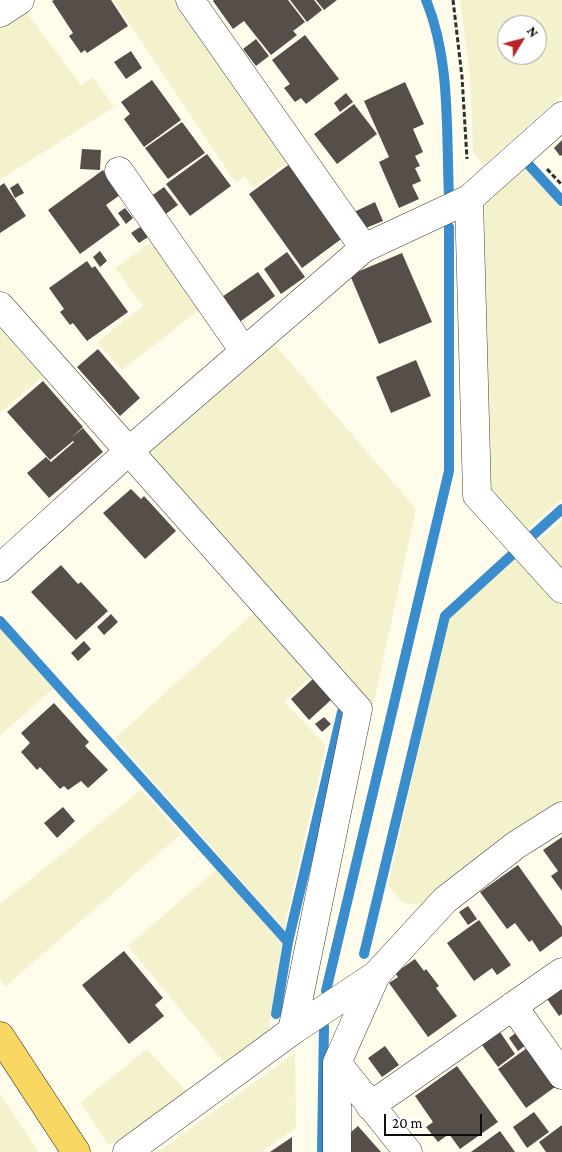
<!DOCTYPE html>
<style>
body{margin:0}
#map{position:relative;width:562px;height:1152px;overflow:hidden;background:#fffcec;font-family:"Crimson Pro",serif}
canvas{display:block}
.north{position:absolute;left:497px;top:15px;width:50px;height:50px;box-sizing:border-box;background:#fff;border:1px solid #9e9e9e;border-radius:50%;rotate:53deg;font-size:14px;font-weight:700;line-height:20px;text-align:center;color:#0d0d0d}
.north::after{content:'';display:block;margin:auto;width:18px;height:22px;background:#bc2528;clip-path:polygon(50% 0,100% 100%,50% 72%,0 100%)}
.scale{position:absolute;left:384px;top:1114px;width:98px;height:22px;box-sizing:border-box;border:2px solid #0d0d0d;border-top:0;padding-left:6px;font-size:15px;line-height:18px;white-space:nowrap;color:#0d0d0d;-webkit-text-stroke:4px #fff;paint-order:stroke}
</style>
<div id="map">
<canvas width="562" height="1152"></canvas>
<div class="north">N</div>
<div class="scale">20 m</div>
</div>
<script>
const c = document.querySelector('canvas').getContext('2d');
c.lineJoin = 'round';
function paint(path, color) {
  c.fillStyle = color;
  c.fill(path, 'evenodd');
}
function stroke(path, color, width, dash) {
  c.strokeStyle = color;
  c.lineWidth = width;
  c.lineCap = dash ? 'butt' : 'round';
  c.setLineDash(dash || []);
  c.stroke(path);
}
const farmland = new Path2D(`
 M114,0H181L296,156L253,188L245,176L236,183Z
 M460,0H562V95L484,165L473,152L470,76ZM507,25H537V55H507Z
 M26,12L81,85L93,77L114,107L0,180V29Z
 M523,166L562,209V499L525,531L487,489L484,197Z
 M153,241L199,310L122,370L97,342L143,306L115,268Z
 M0,328L43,376L0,413Z
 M271,340L416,509L373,706L153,459L154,443Z
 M562,520V571L537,543Z
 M517,556L562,606V801L512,833L423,905L403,903L388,885L449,617Z
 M255,612L312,676L284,702L326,745L284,929L115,738Z
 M0,625L55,687L0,736Z
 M141,790L181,834L5,987L0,979V904Z
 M217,869L282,943L268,1033L225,1064L128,946Z
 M147,1049L187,1092L117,1143L107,1144L81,1102Z
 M295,1053L296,1128L261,1152H158Z
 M0,1093L39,1152H0Z`);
const stream = new Path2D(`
 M426,0C451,60 446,132 449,196
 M529,165L562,201
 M533,535L562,509
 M0,621L288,942
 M364,954L445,616L514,553
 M326,991L449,471V227
 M276,1014L288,942L342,712
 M322,1152L324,1026`);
const building = new Path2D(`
 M54,0H111L128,26L87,53L85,50L81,53L69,36L73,33L52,1Z
 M214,0H288L305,22L293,31L297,35L271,55L244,21L233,29L213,1Z
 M290,0H314L322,10L307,22Z
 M316,0H337L324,10Z
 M305,35L339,79L306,104L301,98L295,102L284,88L290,84L272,60Z
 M256,39L269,56L256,66L243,49Z
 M131,51L142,68L126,79L114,62Z
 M152,80L181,120L144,147L124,119L130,114L121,102Z
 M405,82L424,124L413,129L423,152L415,156L420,166L415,168L421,181L412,185L419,199L399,208L379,162L389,157L364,101Z
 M346,93L353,102L340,112L334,103Z
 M354,104L377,134L337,164L314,134Z
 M182,122L205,153L168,179L145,148Z
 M562,140V155L560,156L554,148Z
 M82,149L101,150L100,170L80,169Z
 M207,154L231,186L190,216L166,184Z
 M291,163L344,237L302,268L249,194Z
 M103,170L120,195L106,205L120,225L80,254L48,210Z
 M4,183L26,216L0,233V186Z
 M18,183L24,193L15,198L10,188Z
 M164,187L178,205L163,216L150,197Z
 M375,202L383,221L361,230L354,212Z
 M125,208L133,218L126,224L118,213Z
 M140,227L148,237L139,243L131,233Z
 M100,251L107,261L100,267L93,257Z
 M287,252L305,277L281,294L264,269Z
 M402,253L432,322L379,344L350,275Z
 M87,261L92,268L95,266L128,312L87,341L73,323L70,325L60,312L64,309L49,288Z
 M258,272L275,296L237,324L219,299Z
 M98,349L140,398L120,416L77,367Z
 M416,360L431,396L391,413L376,377Z
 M43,381L83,427L71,438L83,428L103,452L49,498L27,473L46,457L51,462L74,442L73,441L50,460L7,412Z
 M131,489L141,499L144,496L176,531L145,559L103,513Z
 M61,565L78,584L81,582L108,611L76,640L31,592Z
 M111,614L118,622L104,635L97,627Z
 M84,641L91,649L78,661L71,653Z
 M313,679L332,699L309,720L291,699Z
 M54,703L89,742L85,746L108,770L88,788L81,781L68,790L64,786L60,789L40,767L37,770L21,752L30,743L21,733Z
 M324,717L331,724L322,732L315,724Z
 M63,807L75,821L57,838L44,823Z
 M562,837V891L551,876L558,871L543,850Z
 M518,865L562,927V936L540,952L532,940L529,942L515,923L507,929L480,892Z
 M468,906L477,919L468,925L459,912Z
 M479,920L511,965L497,975L492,968L474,981L447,943Z
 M124,951L163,998L155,1005L164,1016L129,1044L82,985Z
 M415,959L424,971L426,969L439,986L436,988L457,1016L428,1037L389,983L398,977L395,973Z
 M562,988V1014L559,1016L547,999Z
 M500,1032L515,1054L498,1067L482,1045Z
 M517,1032L526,1045L518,1051L509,1038Z
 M385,1046L399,1065L382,1077L368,1058Z
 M527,1048L555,1087L526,1108L498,1069Z
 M457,1066L498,1122L460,1149L449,1134L438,1142L426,1127L433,1122L415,1096Z
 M534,1112L549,1132L527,1148L513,1127Z
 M562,1125V1152H546L539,1142Z
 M358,1126L381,1152H343V1139Z
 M500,1131L515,1152H471Z
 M292,1137V1152H270Z`);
const path = new Path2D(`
 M453,0L462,77L467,159
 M547,169L562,185`);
const minor = new Path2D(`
 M190,0L364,248
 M0,13L20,0
 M119,171L244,351
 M469,199L477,495L562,589
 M0,306L358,709L292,1031
 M0,568L129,451L364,248L469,199L562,116
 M513,1006L562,1075
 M337,1063L408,1152
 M370,1106L562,972
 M127,1152L292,1031L376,975L445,900L516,845L562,816
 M337,1152V1063L376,975`);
const major = new Path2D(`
 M0,1036L76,1152`);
paint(farmland, '#f4f2cd');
stroke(stream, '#398dcc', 10);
paint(building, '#554e49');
stroke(minor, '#404040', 29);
stroke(major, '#1e1e1e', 29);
stroke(path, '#2f2f2f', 3, [5, 2.5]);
stroke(minor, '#fff', 28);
stroke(major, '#f8d863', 28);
</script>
